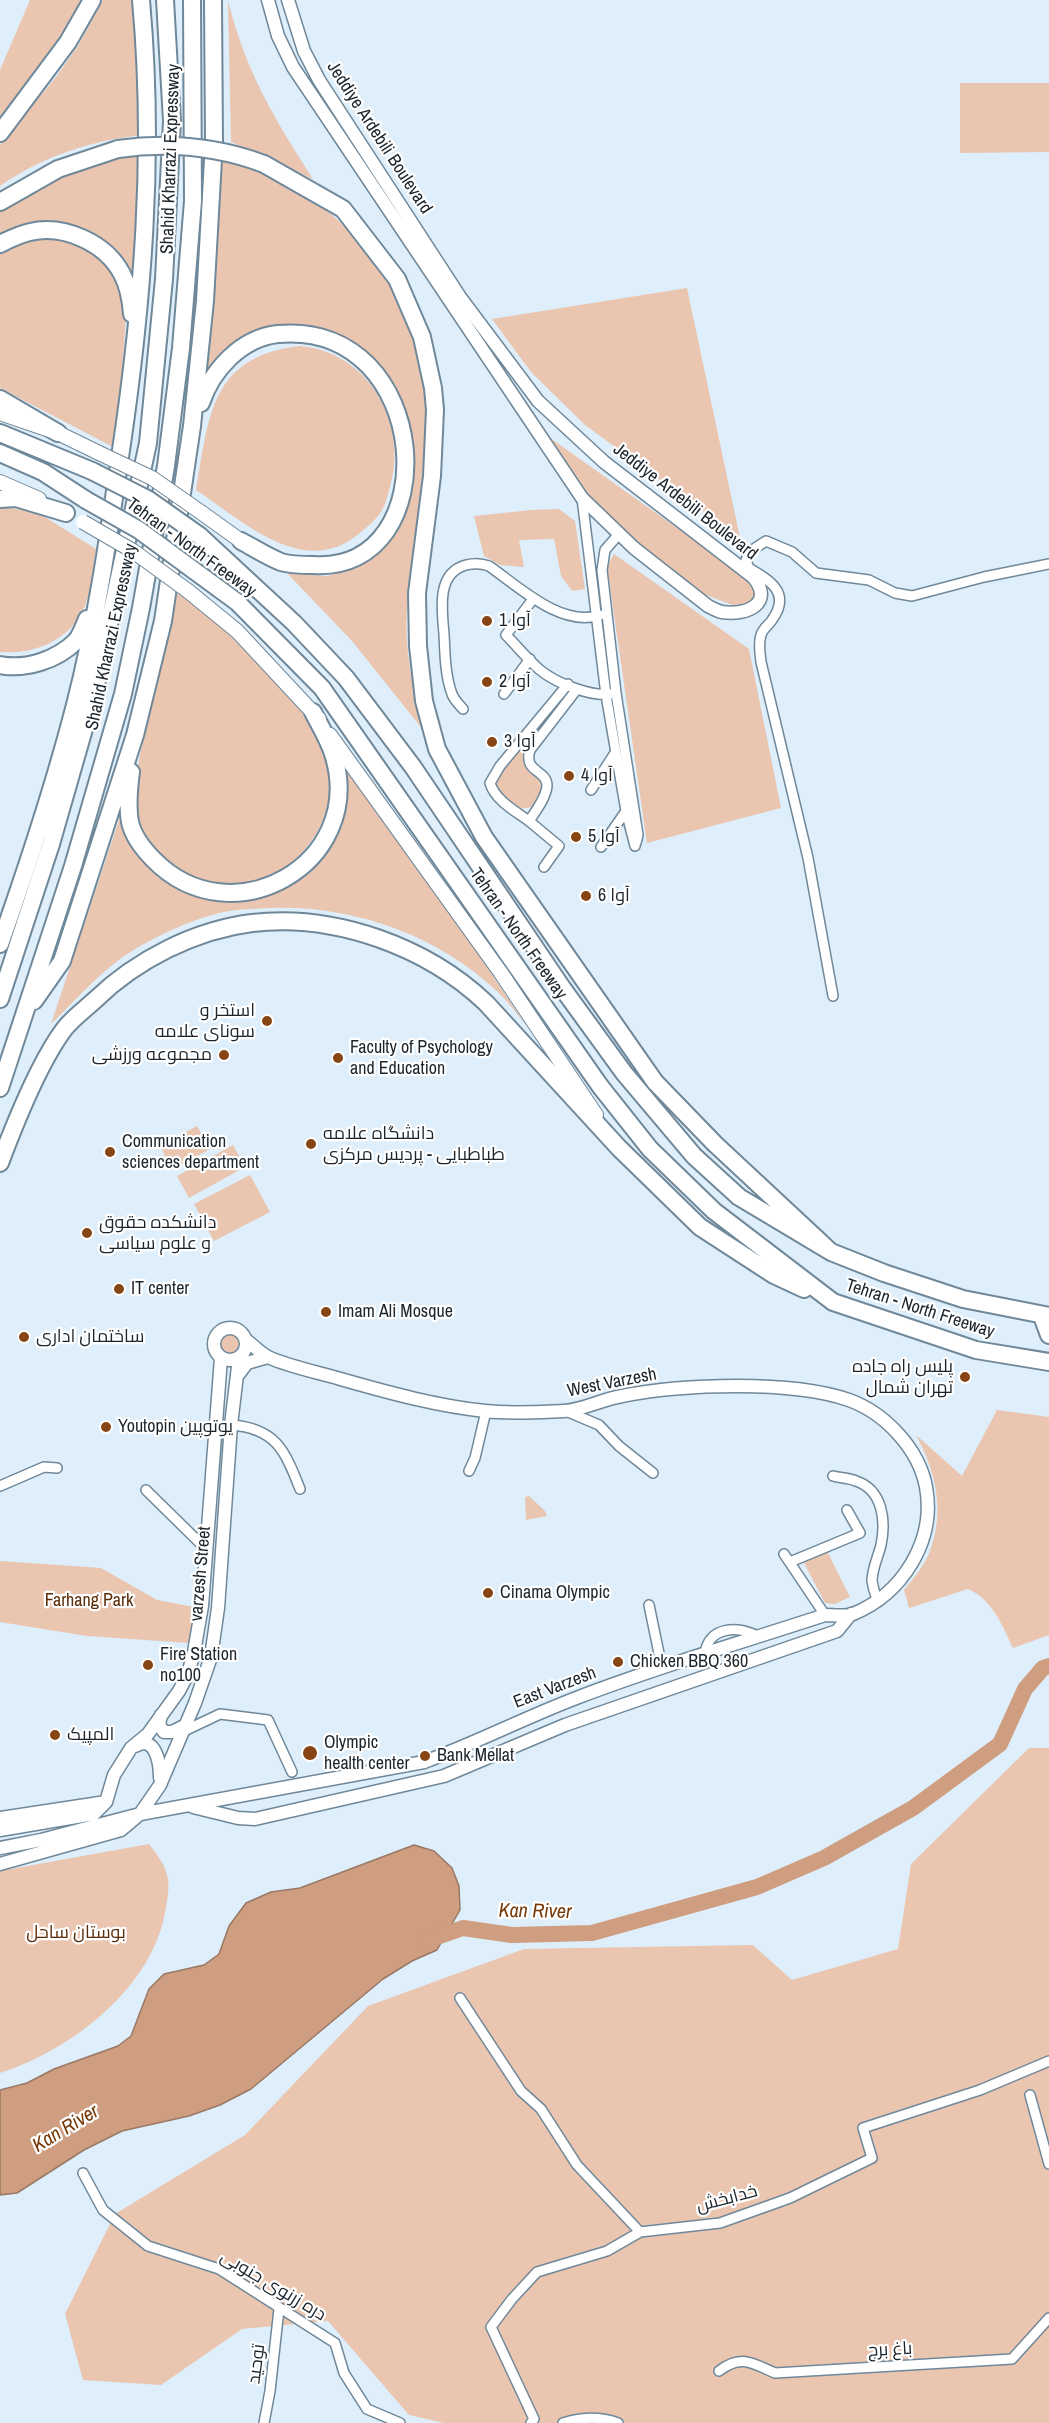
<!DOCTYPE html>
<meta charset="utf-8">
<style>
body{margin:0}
canvas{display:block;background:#deeefa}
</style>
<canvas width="1049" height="2423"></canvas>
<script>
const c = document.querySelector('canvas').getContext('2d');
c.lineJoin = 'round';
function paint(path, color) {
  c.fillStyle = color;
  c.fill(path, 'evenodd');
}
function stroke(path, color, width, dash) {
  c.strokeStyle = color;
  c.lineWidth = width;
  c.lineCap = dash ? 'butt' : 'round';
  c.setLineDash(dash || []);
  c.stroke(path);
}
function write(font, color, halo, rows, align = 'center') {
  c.font = font + ' "Archivo Narrow",Cairo,sans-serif';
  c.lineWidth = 4.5;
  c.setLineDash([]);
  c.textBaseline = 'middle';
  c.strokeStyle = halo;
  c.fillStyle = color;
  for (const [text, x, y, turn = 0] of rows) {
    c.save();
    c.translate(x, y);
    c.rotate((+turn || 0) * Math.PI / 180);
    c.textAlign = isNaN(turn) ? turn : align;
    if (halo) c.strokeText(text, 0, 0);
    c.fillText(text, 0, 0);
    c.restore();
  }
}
const green = new Path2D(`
 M30,0H85L50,56L0,120V70Z
 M103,0H134L144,135C92,140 43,156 0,186V145L56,77L78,46Z
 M228,1C246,72 274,118 313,179L231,142Z
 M960,83H1049V152L960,153Z
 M145,153L138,286L119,256L91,236L0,238V207L13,198L104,157Z
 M218,158C234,162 251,166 266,173C361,217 424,306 429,412C430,435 425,460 422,484C417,526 410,568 407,610C404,651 414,693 424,731L352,641L287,573L327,576L351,569L379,550L394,531L398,400L388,380L370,359L346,340L321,330L305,328L287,327L265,331L200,391Z
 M42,235L73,239L108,260L127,301L117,449L0,388V248Z
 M687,288L740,538L585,425L531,372L492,319Z
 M300,346C369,352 409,424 390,487C387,497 385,508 378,516C373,522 367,527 361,532C343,548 323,554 298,549C260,540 228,511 196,490C209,417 210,356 300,346Z
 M546,435L742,574L753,586L756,596L750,604L732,605L704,594L643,547L580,486Z
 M9,508L37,512L96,549C93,566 92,586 86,603C73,639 36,655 0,652V509Z
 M559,509L575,521L585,589L572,591L561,576L554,539L519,540L524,567L500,565L484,556L474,516L532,510Z
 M614,554L749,649L781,808L647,843L607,566Z
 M178,591C219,622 253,656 286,694C302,712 320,730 326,754C351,846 251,921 172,865C158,854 145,840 140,822C128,784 144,740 153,702C161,665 170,628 178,591Z
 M527,746C516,762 529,770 540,780L541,789L533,807L518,809L496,788C499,770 510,753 527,746Z
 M346,766L419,865L527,1027C518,1015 508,1002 498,992C436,934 353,905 269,908C253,909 235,909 219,913C189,921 158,935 132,951C101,970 77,999 51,1024L122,811C127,825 131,841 139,854C148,870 168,882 185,890C205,899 221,899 243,897C287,893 329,865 342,821C347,803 346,785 346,766Z
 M197,1126L210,1149L172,1170L160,1146Z
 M233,1145L245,1167L189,1198L177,1176Z
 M250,1175L270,1212L214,1241L194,1204Z
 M216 1344a14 14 0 1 1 28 0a14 14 0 1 1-28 0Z
 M997,1410L1049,1417V1635L1013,1648C1002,1625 993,1600 968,1589L909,1608L904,1590C913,1579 925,1565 930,1551C945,1510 936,1472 916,1435L962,1476Z
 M529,1496L545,1511L547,1516L526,1520L525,1497Z
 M827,1551L850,1597L835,1604L825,1603L804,1563Z
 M0,1561L101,1568L157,1600L194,1607L189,1643L87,1636L0,1622Z
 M1029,1748H1049V2423H444L409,2415L328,2321L242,2329L161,2385L83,2380L65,2314L115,2214L245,2135L368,2006L524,1949L753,1945L792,1980L898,1949L911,1864Z
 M149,1844C156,1853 164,1863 167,1875C170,1884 168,1897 166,1907C155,1986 72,2050 0,2073V1871Z`);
const water = new Path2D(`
 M414,1845L434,1851L452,1868L459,1886L460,1910L437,1950L412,1961L383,1979L251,2089L220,2105L189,2116L122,2131L84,2150L17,2193L0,2195V2090L27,2083L54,2069L118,2046L131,2036L149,1989L164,1974L204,1965L219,1954L229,1926L246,1903L271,1892L300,1888Z`);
const river = new Path2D(`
 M426,1943L434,1938L463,1928L512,1935L592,1933L757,1887L824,1858L913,1808L1000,1744L1025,1689L1043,1668L1049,1666`);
const street = new Path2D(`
 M582,498L606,695L626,811L635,846
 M619,534L605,550L602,570L616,693L638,835L636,843
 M747,567C769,580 792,592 772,620C769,625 763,628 761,635C758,644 760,653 761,662L808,858L833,996
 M750,572L746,560L749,552L766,541L792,552L816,573L869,580L895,593L912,596L984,577L1049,564
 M533,599L506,635C517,646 528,660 540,670C556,683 591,697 611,694
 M568,684L500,766L490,783C495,800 515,811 529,821C535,812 546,798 547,786C547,769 523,773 530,750L577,689
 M504,694L530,659
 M463,709C459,704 454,700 452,694C445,675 445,654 444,634C442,610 436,573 466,565C474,563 481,563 489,566C518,586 561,628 600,615
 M591,790L615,753
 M529,821L559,846L544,867
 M601,847L626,811
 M566,1411L599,1425L619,1446L653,1473
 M231,1425C276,1428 285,1451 300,1489
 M469,1471L475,1458L486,1411
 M833,1476C840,1478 849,1478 856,1481C883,1490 886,1521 881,1545C878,1557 872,1569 872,1581C873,1588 875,1594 877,1599
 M0,1486L44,1467L57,1468
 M146,1490L206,1549
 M784,1554L825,1615
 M790,1562L860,1533L847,1510
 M649,1605L662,1668
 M705,1654C708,1626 739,1625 759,1637
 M182,1732L220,1714L268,1720L292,1772
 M460,1998L521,2091L541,2109L577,2165L640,2232
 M1030,2095L1049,2164
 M83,2173L103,2210L148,2246L219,2269L335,2343L344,2373L367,2409L400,2423
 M719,2371C741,2354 752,2363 775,2373L1012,2359L1049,2318
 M264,2423L270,2391L279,2309
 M531,2423L534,2419L491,2327L512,2299L537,2272L607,2251L640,2232L720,2223L790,2198L872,2158L863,2128L980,2090L1049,2061
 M563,2423C582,2417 599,2416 618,2423`);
const secondary = new Path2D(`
 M268,0L278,36L293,67L582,498L634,548L708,606C712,608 717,611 722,612C747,616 775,603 753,577L604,462L538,401L460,297L319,80L304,51L288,0
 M214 1344a16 16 0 1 1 32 0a16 16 0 1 1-32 0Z
 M238,1375L247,1363L268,1357
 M161,1715L159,1725L164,1732H172L184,1726
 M135,1746C156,1734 160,1764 160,1778
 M193,1807L238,1818L255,1819L444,1776L565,1725L837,1631L851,1614
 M0,1818L106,1802
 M0,1830L94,1814L106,1802L114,1775L131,1748L148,1734L179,1691L188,1674L194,1652L202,1606L221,1358
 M0,1848L41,1840L140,1814L424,1762C476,1743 526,1717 579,1697C659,1666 743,1642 825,1615C833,1615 845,1617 853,1614C902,1594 936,1541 926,1487C919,1449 885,1413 849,1400C791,1380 682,1384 622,1396C603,1399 583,1410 564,1411C539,1412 510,1414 485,1411C437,1406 390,1393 344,1380C321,1373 290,1367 268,1357C260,1353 253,1345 246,1340
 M0,1864L121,1830L140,1814L160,1785L195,1703L211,1657L218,1608L231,1425L239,1358`);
const primary = new Path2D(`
 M0,413L58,433L99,453
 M0,482L39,499
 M202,513L241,541
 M188,591L237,631L319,719
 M330,735L501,973L596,1115`);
const highway = new Path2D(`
 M0,133L68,42L92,0
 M264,164L343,209L397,279L422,337L433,388L435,410L432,476L417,593L418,646L424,701L437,749L484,837L655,1082L715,1144L831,1252
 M0,202L58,169L118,149
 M0,244C10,239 20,234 30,232C64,224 106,243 122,274C129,287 131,300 132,314
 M0,399L58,433
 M201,403C212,370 241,338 278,334C434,320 448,574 313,565C303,565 291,565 281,562C268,557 254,548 241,541
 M0,433L92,471
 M0,453L43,472L86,500
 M0,499L16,498L66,513
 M200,536L294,623L346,678L413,767L563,989L624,1073L694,1156L739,1197L831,1252L884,1273L963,1299L1049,1316
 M192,569L237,602L322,688L600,1086L650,1149L714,1211L833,1302L976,1350L1049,1362
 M0,665C26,670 57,660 76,641C81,635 84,626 87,619
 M131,772C129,787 127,806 130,822C133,836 144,850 154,860C232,939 365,864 334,757C330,742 320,726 313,712
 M0,944C28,865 54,786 75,705C96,623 108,540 120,457C143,304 155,154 141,0
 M0,999L51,844L94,694L148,443L164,279L172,121L165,0
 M34,1001L62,961L135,735L163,621L192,426L205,301L214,142L213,0
 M0,1088L73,866L123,694L141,608L166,466L181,348L193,201L192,0
 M0,1163C15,1123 39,1062 65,1028C73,1018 85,1009 95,1000C136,960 195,930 252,923C335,913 427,947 486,1003L619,1148L700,1227L774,1275L804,1289
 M1042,1316L1049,1335`);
const primaryBridge = new Path2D(`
 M99,453L152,478L202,513
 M83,522L133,551L188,591`);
const highwayBridge = new Path2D(`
 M118,149C168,142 216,146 264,164
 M92,471L149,500L200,536
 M86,500L139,530L192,569`);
const markers = [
 [487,621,6,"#874414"],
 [487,682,6,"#874414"],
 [492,742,6,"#874414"],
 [569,776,6,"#874414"],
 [576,837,6,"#874414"],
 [586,896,6,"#874414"],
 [267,1021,6,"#874414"],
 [224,1055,6,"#874414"],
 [338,1058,6,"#874414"],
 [311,1144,6,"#874414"],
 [110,1152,6,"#874414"],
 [87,1233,6,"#874414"],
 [119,1289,6,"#874414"],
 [326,1312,6,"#874414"],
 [24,1337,6,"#874414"],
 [965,1377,6,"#874414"],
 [106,1427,6,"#874414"],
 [488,1593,6,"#874414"],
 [618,1662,6,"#874414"],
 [148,1665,6,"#874414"],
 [55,1735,6,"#874414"],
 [310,1753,8,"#874414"],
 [425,1756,6,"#874414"]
];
const streetNames = [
 ["Jeddiye Ardebili Boulevard",379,138,57],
 ["Shahid Kharrazi Expressway",171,159,-88],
 ["Jeddiye Ardebili Boulevard",685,502,38],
 ["Tehran - North Freeway",191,548,36],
 ["Shahid Kharrazi Expressway",112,637,-78],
 ["Tehran - North Freeway",518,934,55],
 ["Tehran - North Freeway",920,1309,18],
 ["West Varzesh",612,1383,-11],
 ["varzesh Street",201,1574,-85],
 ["East Varzesh",555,1688,-21],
 ["خدابخش",727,2199,-15],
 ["دره زرنوی جنوبی",273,2286,31],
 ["باغ برج",890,2350,-3],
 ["توحید",257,2364,-83]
];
const poiNames = [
 ["آوا 1",499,621],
 ["آوا 2",499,682],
 ["آوا 3",504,742],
 ["آوا 4",581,776],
 ["آوا 5",588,837],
 ["آوا 6",598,896],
 ["استخر و",255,1011,"right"],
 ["سونای علامه",255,1032,"right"],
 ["Faculty of Psychology",350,1048],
 ["and Education",350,1069],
 ["مجموعه ورزشی",212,1055,"right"],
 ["دانشگاه علامه",323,1134],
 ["طباطبایی - پردیس مرکزی",323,1155],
 ["Communication",122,1142],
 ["sciences department",122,1163],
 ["دانشکده حقوق",99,1223],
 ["و علوم سیاسی",99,1244],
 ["IT center",131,1289],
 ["Imam Ali Mosque",338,1312],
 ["ساختمان اداری",36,1337],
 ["پلیس راه جاده",953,1367,"right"],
 ["تهران شمال",953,1388,"right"],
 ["Youtopin یوتوپین",118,1427],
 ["Cinama Olympic",500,1593],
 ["Fire Station",160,1655],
 ["no100",160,1676],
 ["Chicken BBQ 360",630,1662],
 ["المپیک",67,1735],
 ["Olympic",324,1743],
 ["health center",324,1764],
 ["Bank Mellat",437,1756]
];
const parkNames = [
 ["Farhang Park",89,1601],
 ["بوستان ساحل",76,1933]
];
const waterNames = [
 ["Kan River",535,1912,1],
 ["Kan River",66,2129,-31]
];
paint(green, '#eac5b0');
paint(water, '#cf9d7f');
stroke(water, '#997966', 1.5);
stroke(river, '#cf9d7f', 16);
stroke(street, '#6f889a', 12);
stroke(secondary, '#6f889a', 15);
stroke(primary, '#6f889a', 16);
stroke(highway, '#6f889a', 20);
stroke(street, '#fff', 9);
stroke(secondary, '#fff', 12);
stroke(primary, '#fff', 14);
stroke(highway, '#fff', 16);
stroke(primaryBridge, '#6f889a', 16, []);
stroke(highwayBridge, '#6f889a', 20, []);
stroke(primaryBridge, '#fff', 14);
stroke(highwayBridge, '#fff', 16);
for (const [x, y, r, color] of markers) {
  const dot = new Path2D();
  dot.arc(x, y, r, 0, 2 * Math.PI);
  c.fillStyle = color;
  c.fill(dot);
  stroke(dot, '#fff', 2);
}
write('18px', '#1c252d', '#fff', streetNames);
write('18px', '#1c252d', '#fff', poiNames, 'left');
write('18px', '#5b2c09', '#fff', parkNames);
write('italic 20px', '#773907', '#fff', waterNames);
</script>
